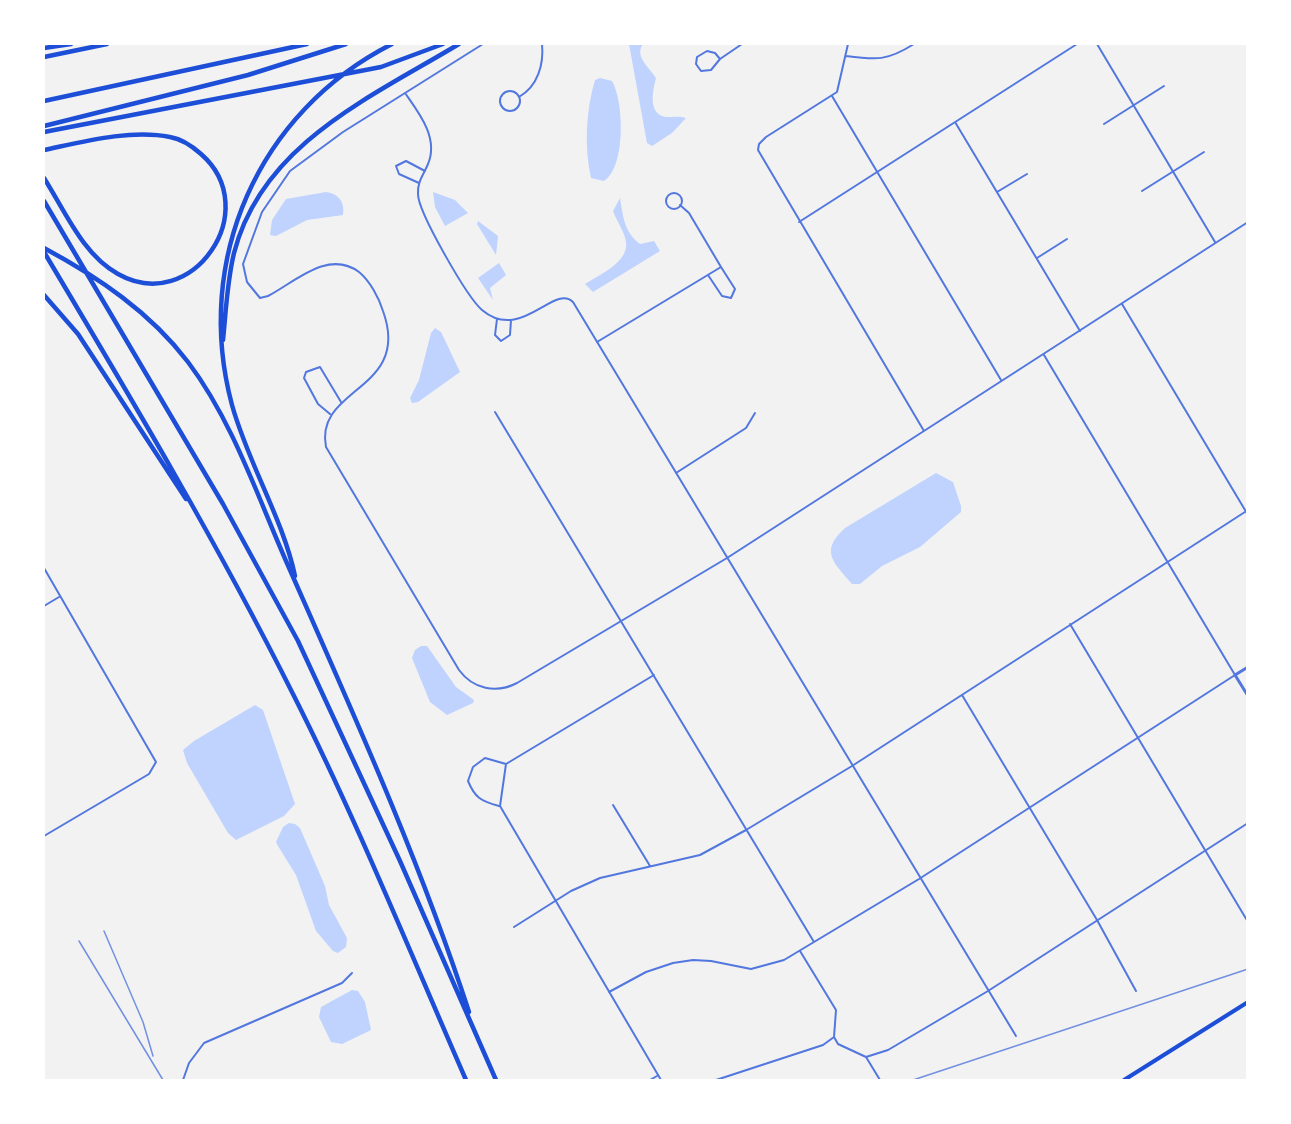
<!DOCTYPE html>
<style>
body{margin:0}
#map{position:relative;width:1291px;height:1124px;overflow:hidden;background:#f2f2f2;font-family:"PT Sans Narrow",sans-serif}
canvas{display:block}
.frame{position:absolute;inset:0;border:45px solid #fff;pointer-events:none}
</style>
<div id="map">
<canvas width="1291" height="1124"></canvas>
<div class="frame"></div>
</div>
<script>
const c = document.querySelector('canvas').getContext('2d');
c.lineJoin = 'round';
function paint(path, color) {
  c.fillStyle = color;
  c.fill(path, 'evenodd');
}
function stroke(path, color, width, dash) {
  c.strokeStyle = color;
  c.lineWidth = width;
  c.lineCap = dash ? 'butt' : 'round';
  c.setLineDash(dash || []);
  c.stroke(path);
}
const water = new Path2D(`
 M629,44H643C634,56 649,67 656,78C653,90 647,114 666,117C673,117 680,116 686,118L672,133L652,146L647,143Z
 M600,78L612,81C624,102 626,167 604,181L591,178C584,147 586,110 595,80Z
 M326,192C339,194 345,202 343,215L307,220L276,236L270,235L272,220L286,199Z
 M433,192L455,200L468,213L445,226L435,207Z
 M620,198C623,216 624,232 640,244L654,241L660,251L593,292L585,284C599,275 629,262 626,242C625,232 616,220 613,211Z
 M478,221L498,236L496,255L477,224Z
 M499,263L506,275L490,288L493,300L478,278Z
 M435,328L441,332L460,372L418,402L412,403L410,398L419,380L431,333Z
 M936,473L953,482L961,506V512L920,547L882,566L860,584H852C832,561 820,551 845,528Z
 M421,646H427L456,687L474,700L473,703L447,715L430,702L412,658L415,650Z
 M255,705L263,710L295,804L284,816L236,840L228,833L187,763L183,750L194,741Z
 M289,823L295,824L300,828L325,886L329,905L347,938L346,947L338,953L333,951L316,931L296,875L278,846L276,842L283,827Z
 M352,990L358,991L365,1002L371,1030L342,1044L331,1042L319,1017L321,1007Z`);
const minor = new Path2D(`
 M483,44L343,132L290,171L262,212L243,264L247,282L260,298L268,296C295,282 328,249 359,272C370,281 379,298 383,311C412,391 314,387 326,447L459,670C473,689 496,694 517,683L727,558L1248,222
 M848,44L837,92L766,137L759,144L758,150L924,431
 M1097,44L1215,242
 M846,56C877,60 887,61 914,44
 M720,59L715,53L707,51L697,57L696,64L701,71L711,70L720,59L742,44
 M500 101a10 10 0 1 1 20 0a10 10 0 1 1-20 0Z
 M405,93C419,113 439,138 428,164C424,174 417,182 418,194C418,212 467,297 482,310C521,343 554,283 573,302L1016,1036
 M832,96L1001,380
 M519,97C538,86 544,64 542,44
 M955,122L1080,331
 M1104,124L1164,86
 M419,183L399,174L396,166L406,161L425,171
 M1142,191L1204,152
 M997,192L1027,174
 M666 201a8 8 0 1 1 16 0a8 8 0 1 1-16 0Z
 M799,222L1077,44
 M1037,258L1067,239
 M708,275L722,296L731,298L735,289L721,267
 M1122,304L1248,515
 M497,319L495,335L501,341L510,335L511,320
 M597,342L721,267L689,213L680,205
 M495,412L814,942
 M330,414L318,404L304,378L306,372L320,367L341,402
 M676,473L746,428L755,413
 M44,568L156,762L149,774L44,836
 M44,606L59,597
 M1070,624L1248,922
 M654,675L506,764L500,806L661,1080
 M962,695L1097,920L1136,991
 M613,805L650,866
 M499,806C481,801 475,798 468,781L473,767L485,758L506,764
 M514,927L571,891L600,878L700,855L746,830L852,766L1248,510
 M800,951L836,1010L834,1037L838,1044L866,1057L880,1080
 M609,992L646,972L673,963L693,960L711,961L751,969L784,960L919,879L1235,675L1044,355
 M866,1057L888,1050L988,991L1248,823
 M183,1080L189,1063L204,1043L342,983L352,973
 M650,1080L657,1076
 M716,1080L823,1045L834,1037`);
const tertiary = new Path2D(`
 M1248,667L1235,675L1248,696`);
const primary = new Path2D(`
 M1124,1080L1248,1002`);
const motorway = new Path2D(`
 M44,48L71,44
 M44,57L107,44
 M44,101L307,44
 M44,126L248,75L346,44
 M44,132L381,67L443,44
 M44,150C82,142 130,129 170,137C182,139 192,146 201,154C265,210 192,316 118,274C83,255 65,211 44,178
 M44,201L223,504L298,641L400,861L496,1080
 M44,248C98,277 150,312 188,362C234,423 259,501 290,570C354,715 420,861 469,1012
 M44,252C131,398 218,544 294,696C357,821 410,952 466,1080
 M44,295L78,334L186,499
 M223,340C226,311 227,282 234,253C262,144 371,97 459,44
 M295,576C283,519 248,463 232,405C193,260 258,112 392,44`);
const rail = new Path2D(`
 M104,931L143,1022L153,1056
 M79,941L163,1080
 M913,1080L1248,969`);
paint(water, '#bfd3fe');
stroke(minor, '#5277de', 2);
stroke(tertiary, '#5277de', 3);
stroke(primary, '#1d4ed8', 4);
stroke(motorway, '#1d4ed8', 4.5);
stroke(rail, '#7290e2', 1.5);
</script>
